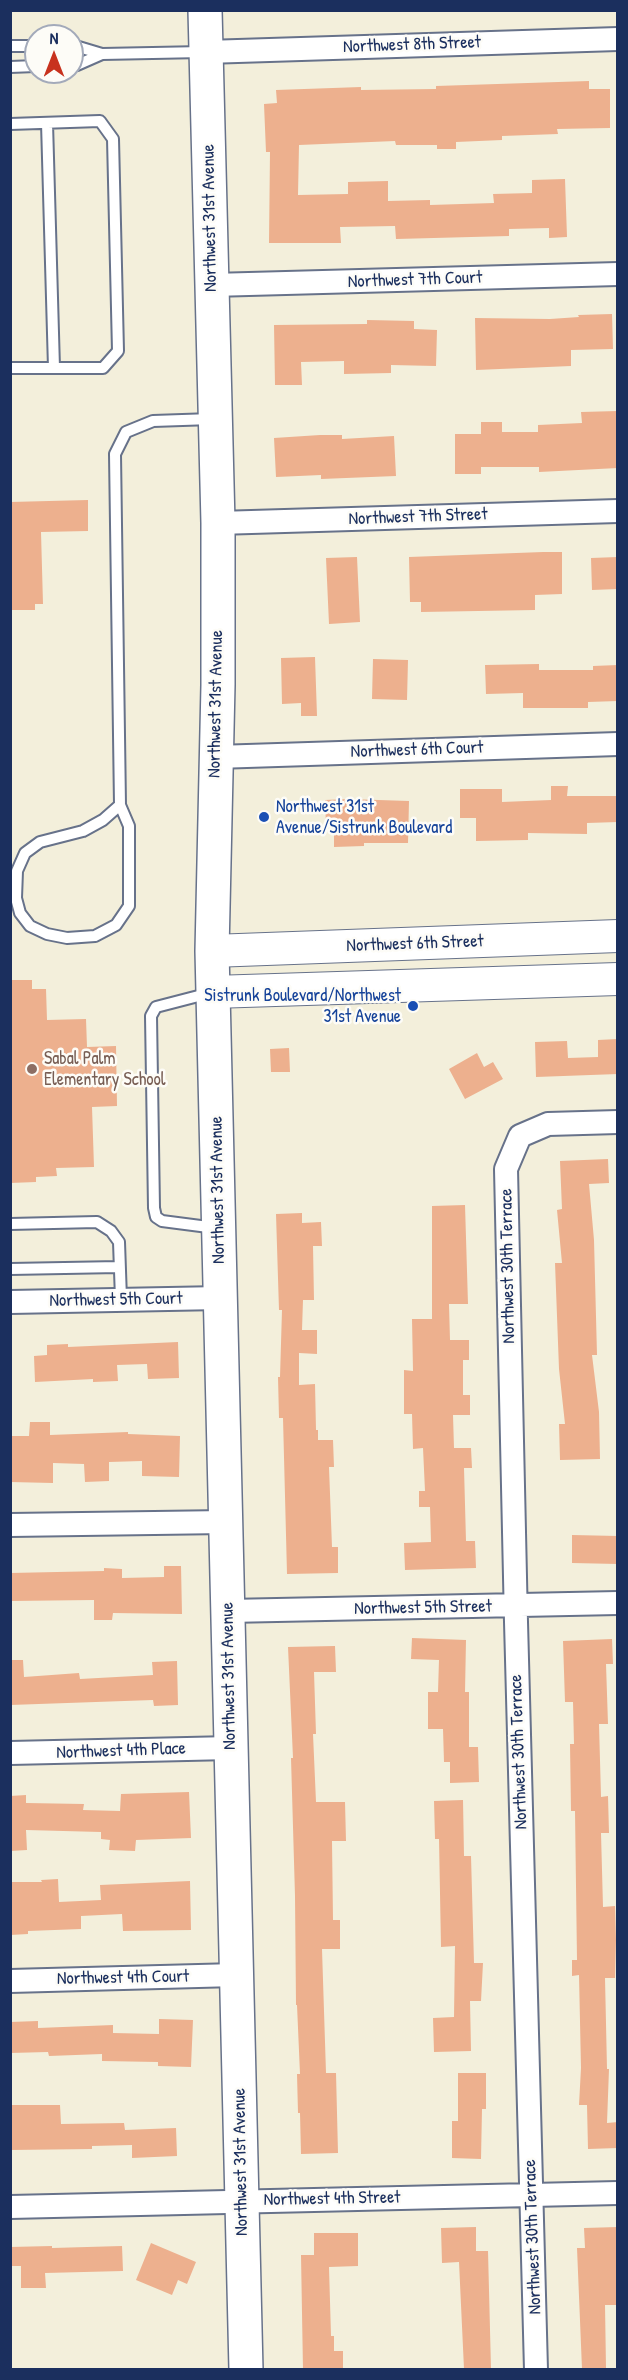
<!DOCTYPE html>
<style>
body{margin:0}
#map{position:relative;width:628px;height:2380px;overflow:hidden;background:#f3efdb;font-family:"Patrick Hand",sans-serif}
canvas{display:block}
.frame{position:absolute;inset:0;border:12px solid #1b2f5e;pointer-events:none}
.north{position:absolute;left:24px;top:24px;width:60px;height:60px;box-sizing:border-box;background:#fdfcf7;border:2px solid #a3aaba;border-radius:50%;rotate:0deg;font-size:16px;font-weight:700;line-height:24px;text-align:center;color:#1b2f5e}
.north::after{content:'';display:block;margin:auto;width:21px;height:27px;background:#c8321e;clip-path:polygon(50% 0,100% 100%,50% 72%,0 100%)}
</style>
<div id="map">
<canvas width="628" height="2380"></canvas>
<div class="frame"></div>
<div class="north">N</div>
</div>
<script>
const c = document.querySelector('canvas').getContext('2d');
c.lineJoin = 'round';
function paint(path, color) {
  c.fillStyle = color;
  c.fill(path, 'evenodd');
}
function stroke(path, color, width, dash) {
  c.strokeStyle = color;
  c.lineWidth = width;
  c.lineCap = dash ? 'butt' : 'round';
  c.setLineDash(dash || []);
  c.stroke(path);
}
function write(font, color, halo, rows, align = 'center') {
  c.font = font + ' "Patrick Hand",sans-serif';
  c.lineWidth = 5;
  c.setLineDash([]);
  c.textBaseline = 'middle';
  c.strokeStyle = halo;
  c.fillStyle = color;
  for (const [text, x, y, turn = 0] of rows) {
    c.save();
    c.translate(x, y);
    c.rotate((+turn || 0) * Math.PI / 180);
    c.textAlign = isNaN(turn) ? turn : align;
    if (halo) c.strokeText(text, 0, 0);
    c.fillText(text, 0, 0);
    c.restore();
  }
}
const building = new Path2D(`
 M589,81V89H610V128L557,129L558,134L502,136V140L456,142V149H437V145H396L395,141L299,145L298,195L348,194V182L388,181V201L430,200V205L494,203L493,194L532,193V180L565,179L567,237L549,238V228L509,229V236L396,239L395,226L340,227L341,243H269L270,152H266L264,104L277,103L276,90L361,87V90L436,89V86Z
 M612,314L613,349L571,350V366L476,370L475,318L550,319L579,317L578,315Z
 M367,320L414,321V329L437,330L436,366L391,365V373L344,374V361L301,362L302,385H275L274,325L367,324Z
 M618,411V468L539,472V467H481V474H455V434H481V422H502V432H538V425L582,423L581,412Z
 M320,435H342V439L394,436L396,476L321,479V475L276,477L274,438Z
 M88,500V531L41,532L43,604H35V610H10V502Z
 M543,552H562V594L535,595V610L421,612V602H410L409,557Z
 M357,557L360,622L329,624L326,558Z
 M618,557V589L592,590L591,558Z
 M315,657L317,716H301V703L282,704L281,658Z
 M373,659L408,660L407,700L372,699Z
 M539,664V670H593V666L618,665V701L588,702V708H523V693L486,694L485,665Z
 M551,786H568L567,796H618V822L587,823V834L528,833V840L476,841V818H460V789H502V802L551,800Z
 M348,799L409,801L408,843H364V846L334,847V825H326L325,800Z
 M10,980H32V989H46L47,1020L86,1019L87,1047L116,1046L117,1106L92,1107L94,1167L56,1168L57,1176L36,1177V1182L10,1183Z
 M618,1039V1074L536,1077L535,1042L567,1041L568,1058L598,1057V1040Z
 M289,1048L290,1072H271L270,1049Z
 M477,1053L484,1067L493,1062L503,1079L465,1099L449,1069Z
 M608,1159L609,1183L589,1184L594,1240L597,1355H592L599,1412L600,1459L560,1460L559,1424H565L559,1369L555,1263H562L557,1210L562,1209L560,1161Z
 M465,1205L468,1304H449L450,1340H469V1360H463V1395H470V1415H453L454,1448H471L472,1468H464L466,1541H475L476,1568L405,1570L404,1543L431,1542L430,1507H419V1491H425L423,1448L413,1449L412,1414H404V1370L413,1371L412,1319H432V1206Z
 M302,1213V1223L321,1222L322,1246H313L314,1300H303L302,1330H317V1354L299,1353V1385L315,1384L316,1430H318V1440H333L334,1467H329L332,1547H338V1573L287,1574L283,1418H279L278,1377H280L282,1310H279L276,1214Z
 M178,1342L179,1378L148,1379L147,1364L117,1365L118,1381L93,1382V1379L35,1382L34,1356L47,1355V1345L68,1344V1347Z
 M30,1422H50V1435L128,1432V1434L180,1436L179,1477L142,1476V1461L109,1462V1481L85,1482L84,1464L53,1463V1483L10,1482V1436H29Z
 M572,1535L618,1536V1564L572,1563Z
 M164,1566H181L182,1614L113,1613L112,1620H94V1600L10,1601V1573L104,1571V1568L122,1569V1578L164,1577Z
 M412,1638L466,1640L465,1692H469V1747H478L479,1782L450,1783V1762H444L443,1729H428V1692H438L439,1660L411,1659Z
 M612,1639L613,1664H606L608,1724H599L601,1797L608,1796L609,1833H601L603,1907L615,1906L616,1940L615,1978H605L607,2069H609L607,2123L618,2122V2148L588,2149L587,2105H579L581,2068L579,1975L572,1976V1960H577L575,1811H571L570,1744H574L573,1702H565L563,1641Z
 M335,1646L336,1672H314L316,1734H313L316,1802H345L346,1841H332L333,1920H340V1949H322L326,2073H336L338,2153L301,2154L300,2113H298L297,2074H300L297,2005H296L295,1896L291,1758H293L288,1647Z
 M10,1660H23L24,1677L79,1673L80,1679L153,1675L152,1662L177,1661L178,1705L154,1706L153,1700L10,1705Z
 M189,1792L191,1838L136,1840L135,1851L109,1850L110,1840L101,1839V1832L26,1830L27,1850L10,1851V1796L26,1795V1803L84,1804L83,1810L120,1811L121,1794Z
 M463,1800L464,1856H471L474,1963H483L481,2001H470L471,2051L434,2052L433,2018L454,2017L455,1946L441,1947L439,1839H435L434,1801Z
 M58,1879L59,1902L101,1900L100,1885L190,1881L191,1930L123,1931L122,1914L81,1916V1929L28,1931V1934L10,1935V1882H42L41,1880Z
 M159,2019L193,2020L191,2067L158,2066V2062L102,2061V2054L49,2056L48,2052L10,2053V2022L38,2021V2028L113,2025V2033L159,2034Z
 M458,2073H486V2109H482L481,2159L452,2158V2121H458Z
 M10,2105H60L61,2124L124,2123L125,2130L176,2128L177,2156L132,2158V2145L92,2146V2149L10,2150Z
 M476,2227V2251H488L491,2369H464L459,2262L442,2263L441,2228Z
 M618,2227V2305H605L606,2368L582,2369L577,2248H585L584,2228Z
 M314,2233H358V2266L329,2267L331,2336H334V2351H343V2370H303L301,2255H314Z
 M151,2243L196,2262L187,2284L178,2280L172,2295L136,2280Z
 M52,2246V2248L122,2246L123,2271L45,2273L46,2288H21V2266H10V2247Z`);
const lane = new Path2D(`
 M72,45L102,54L203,52
 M10,46H36
 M72,65H77L102,54
 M10,67L36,66
 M47,123L54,368
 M10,124L100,121L113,139L118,351L103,368H10
 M120,805L129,826V906L116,925L95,936L67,938L47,934L30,926L20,913L16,898L17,871L25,853L40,842L83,831L103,820L120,805L115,454L126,432L153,421L212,419
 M210,993L156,1007L151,1016L154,1208L156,1217L162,1221L216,1228
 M10,1224L97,1222L111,1231L119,1242L121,1299
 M10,1269L119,1267`);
const street = new Path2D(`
 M206,52L618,39
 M212,285L618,274
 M218,523L618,511
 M216,757L618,744
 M10,1302L221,1298
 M10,1525L226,1522
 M228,1611L618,1603
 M10,1753L231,1748
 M10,1981L236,1975
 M10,2207L618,2193
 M536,2370L516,1622L506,1169L520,1136L548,1124L618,1122`);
const secondary = new Path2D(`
 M212,951L618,936
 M213,992L618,979`);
const primary = new Path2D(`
 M205,10L218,523V685L212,951L246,2370`);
const markers = [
 [264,817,6,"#1a4fb4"],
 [413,1006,6,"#1a4fb4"],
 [32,1069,6,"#8d6e63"]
];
const streetNames = [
 ["Northwest 8th Street",412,45,-2],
 ["Northwest 31st Avenue",210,218,-91],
 ["Northwest 7th Court",415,280,-2],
 ["Northwest 7th Street",418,517,-2],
 ["Northwest 31st Avenue",216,704,-89],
 ["Northwest 6th Court",417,750,-2],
 ["Northwest 6th Street",415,944,-2],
 ["Northwest 31st Avenue",218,1190,-91],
 ["Northwest 30th Terrace",508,1266,-91],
 ["Northwest 5th Court",116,1300,-1],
 ["Northwest 5th Street",423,1608,-1],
 ["Northwest 31st Avenue",229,1676,-91],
 ["Northwest 4th Place",121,1751,-2],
 ["Northwest 30th Terrace",519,1752,-92],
 ["Northwest 4th Court",123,1978,-1],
 ["Northwest 31st Avenue",241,2162,-91],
 ["Northwest 4th Street",332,2199,-1],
 ["Northwest 30th Terrace",533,2237,-92]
];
const transitNames = [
 ["Northwest 31st",276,807],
 ["Avenue/Sistrunk Boulevard",276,828],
 ["Sistrunk Boulevard/Northwest",401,996,"right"],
 ["31st Avenue",401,1017,"right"]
];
const educationNames = [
 ["Sabal Palm",44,1059],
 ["Elementary School",44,1080]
];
paint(building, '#edb08e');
stroke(lane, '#67728a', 14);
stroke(street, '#67728a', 26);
stroke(secondary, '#67728a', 34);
stroke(primary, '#67728a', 36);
stroke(lane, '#fff', 10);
stroke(street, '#fff', 22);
stroke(secondary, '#fff', 32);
stroke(primary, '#fff', 33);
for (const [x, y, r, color] of markers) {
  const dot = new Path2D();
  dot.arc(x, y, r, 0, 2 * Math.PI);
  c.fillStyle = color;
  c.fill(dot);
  stroke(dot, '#fdfcf7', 2);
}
write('18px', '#1b2f5e', '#fdfcf7', streetNames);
write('18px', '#164399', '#fdfcf7', transitNames, 'left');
write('18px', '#785e54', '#fdfcf7', educationNames, 'left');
</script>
